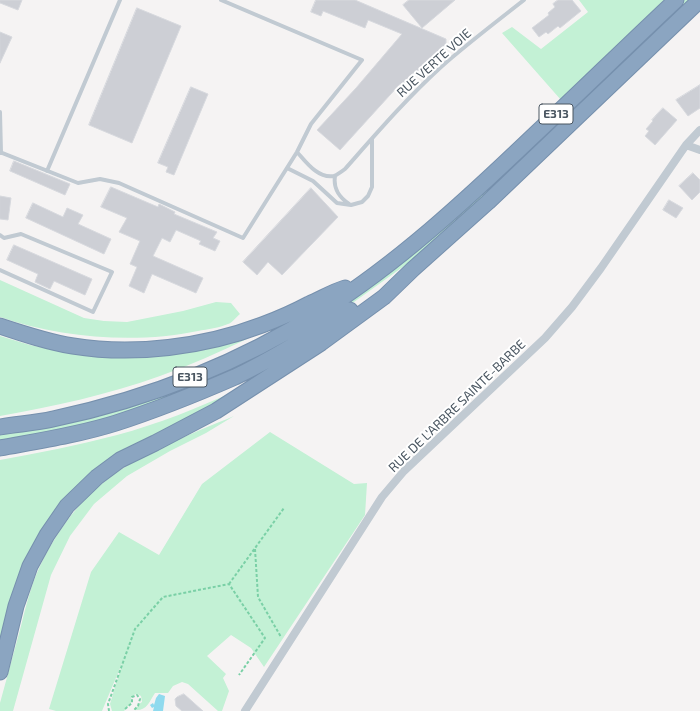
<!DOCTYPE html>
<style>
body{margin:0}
canvas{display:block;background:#f5f3f3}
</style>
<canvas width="700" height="711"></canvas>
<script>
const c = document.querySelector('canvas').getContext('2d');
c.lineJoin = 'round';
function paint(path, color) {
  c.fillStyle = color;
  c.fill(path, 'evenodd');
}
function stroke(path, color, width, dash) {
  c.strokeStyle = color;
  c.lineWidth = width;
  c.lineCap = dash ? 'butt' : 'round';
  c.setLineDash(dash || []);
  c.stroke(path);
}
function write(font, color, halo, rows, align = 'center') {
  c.font = font + ' "Exo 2",sans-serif';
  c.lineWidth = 4;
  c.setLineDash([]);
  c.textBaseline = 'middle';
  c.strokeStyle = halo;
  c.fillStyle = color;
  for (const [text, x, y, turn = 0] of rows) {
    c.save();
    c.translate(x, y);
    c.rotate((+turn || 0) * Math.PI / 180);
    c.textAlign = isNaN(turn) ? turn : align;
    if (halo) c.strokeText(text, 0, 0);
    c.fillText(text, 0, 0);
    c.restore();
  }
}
const green = new Path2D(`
 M579,0H664L561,100L502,33L512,27L541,49L588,12Z
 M684,0H691L450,227L411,261L368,292L323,324L232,373L114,417L56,431L0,442V435L53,426L230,368L486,189Z
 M0,280L84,318L104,321L127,322L183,311L216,302L231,303L240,314C236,317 232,323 228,324C219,328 208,329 198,331C136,344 60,338 0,317Z
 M0,336L30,345L68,353L206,348L249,338C220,352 190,365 160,376C108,395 54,406 0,416Z
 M237,390L63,504L0,652V460C39,453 78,445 117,435C158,424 198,408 237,390Z
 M234,416L206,433L170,451L127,476L94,504L70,536L51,575L13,711H0V703C7,677 14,652 21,626C26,606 31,585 40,566C55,535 77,503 104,482C140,453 191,434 234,416Z
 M270,432L354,484L367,483L365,515L264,667L251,648L231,635L207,656L226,674L223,678L229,691L222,711H218L188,684L182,682L173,686L168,693H155C149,702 147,711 135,710L139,704L142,702L141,696L137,694C131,695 131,698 131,703L124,711H112L110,704L123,661L102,711H56L49,709L91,572L119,532L159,555L202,484Z`);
const water = new Path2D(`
 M159,694L165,696L163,711H153L154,707L152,708L150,705L153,703L154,705L156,698Z`);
const building = new Path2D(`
 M0,0H22L18,10L0,3Z
 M316,0H355L446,39V45L402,85L400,84L340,150L317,130L356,88L402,34L368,20L365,28L323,11L321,16L311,12Z
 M409,0H455L422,28L403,5Z
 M558,0H572L581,11L560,28L558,26L548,34L546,32L539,37L532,28L549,15L548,13L555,7L553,4Z
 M137,8L181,26L132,143L89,125Z
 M0,32L12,37L0,63Z
 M700,85V108L688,116L676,100Z
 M191,87L208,94L174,175L166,172L168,167L158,163Z
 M663,108L677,120L655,145L645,136L649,131L646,129L653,121L652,120Z
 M14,161L70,184L65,195L10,171Z
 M693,173L700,180V192L692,200L679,186Z
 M111,187L158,207L159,204L175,212L174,214L217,232L213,238L220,241L215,251L199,244L201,241L176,230L170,242L162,238L153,256L203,278L196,293L152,274L144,293L129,286L137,267L130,264L140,241L119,232L127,218L101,207Z
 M311,188L338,217L282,275L268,262L257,275L243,262Z
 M0,196L11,198L8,220L0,219Z
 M669,200L683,208L676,218L663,210Z
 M33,203L63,217L67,208L83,215L78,224L111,239L104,254L26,218Z
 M14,245L92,279L85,295L54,281L50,289L35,282L38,274L7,260Z
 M184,694L203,711H182L176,706L175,699L177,697Z`);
const path = new Path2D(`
 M255,549L258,597L281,637
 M229,584L284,508
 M125,709L132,703V697L137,695L140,699L138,706L133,711
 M109,711L108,704L135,629L163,597L229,584L265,638L239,675`);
const lane = new Path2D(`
 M0,112L1,153
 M0,152L78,183L100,179L119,183L243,238L297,152L311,124L362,60L221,0
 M297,152C306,162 318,179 334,176C337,175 341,172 345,169C376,134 406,99 441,67C467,44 496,22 524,0
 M287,168L313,181L337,203L351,205L362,202L368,196L372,187V139
 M47,171L120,0
 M335,176C333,189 339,197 349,204
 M0,235L4,238L21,234L112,272L93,312L0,270`);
const street = new Path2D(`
 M686,145L700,150
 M245,711L382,497L404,471L545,338L572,307L601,268L686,145L700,130`);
const highway = new Path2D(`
 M0,326C24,334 48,342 73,346C134,356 204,347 262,325C278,319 294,312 309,304C321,299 332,292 345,288
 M0,427C17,424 36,423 53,419C148,399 240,363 322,311C398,263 465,201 530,139C579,93 627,46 676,0
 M0,448C38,441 78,435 116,423C156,410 196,394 235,377C275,358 313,334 350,310
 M0,672L16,606L30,566L47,535L67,506L97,477L120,460L155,443L216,411L321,343L384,297L413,269L488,202L700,0`);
const shields = [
 [556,114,34],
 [190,377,34]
];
const shieldNames = [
 ["E313",556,114],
 ["E313",190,377]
];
const streetNames = [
 ["RUE VERTE VOIE",434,63,-42],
 ["RUE DE L'ARBRE SAINTE-BARBE",457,406,-44]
];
paint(green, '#c3f1d5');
paint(water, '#90daee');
paint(building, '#cdcfd5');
stroke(building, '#d7d9de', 1);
stroke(highway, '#7690ad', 17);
stroke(path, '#7ad0a6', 2, [3, 2]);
stroke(lane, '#c1cad2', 4);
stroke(street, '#c1cad2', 8);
stroke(highway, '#8ba5c1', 15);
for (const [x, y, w] of shields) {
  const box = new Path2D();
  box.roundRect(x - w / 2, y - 10, w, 20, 3);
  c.fillStyle = '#fff';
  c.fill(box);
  stroke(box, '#4a5661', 1);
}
write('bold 12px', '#4a5661', null, shieldNames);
write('13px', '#4a5661', '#fff', streetNames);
</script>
